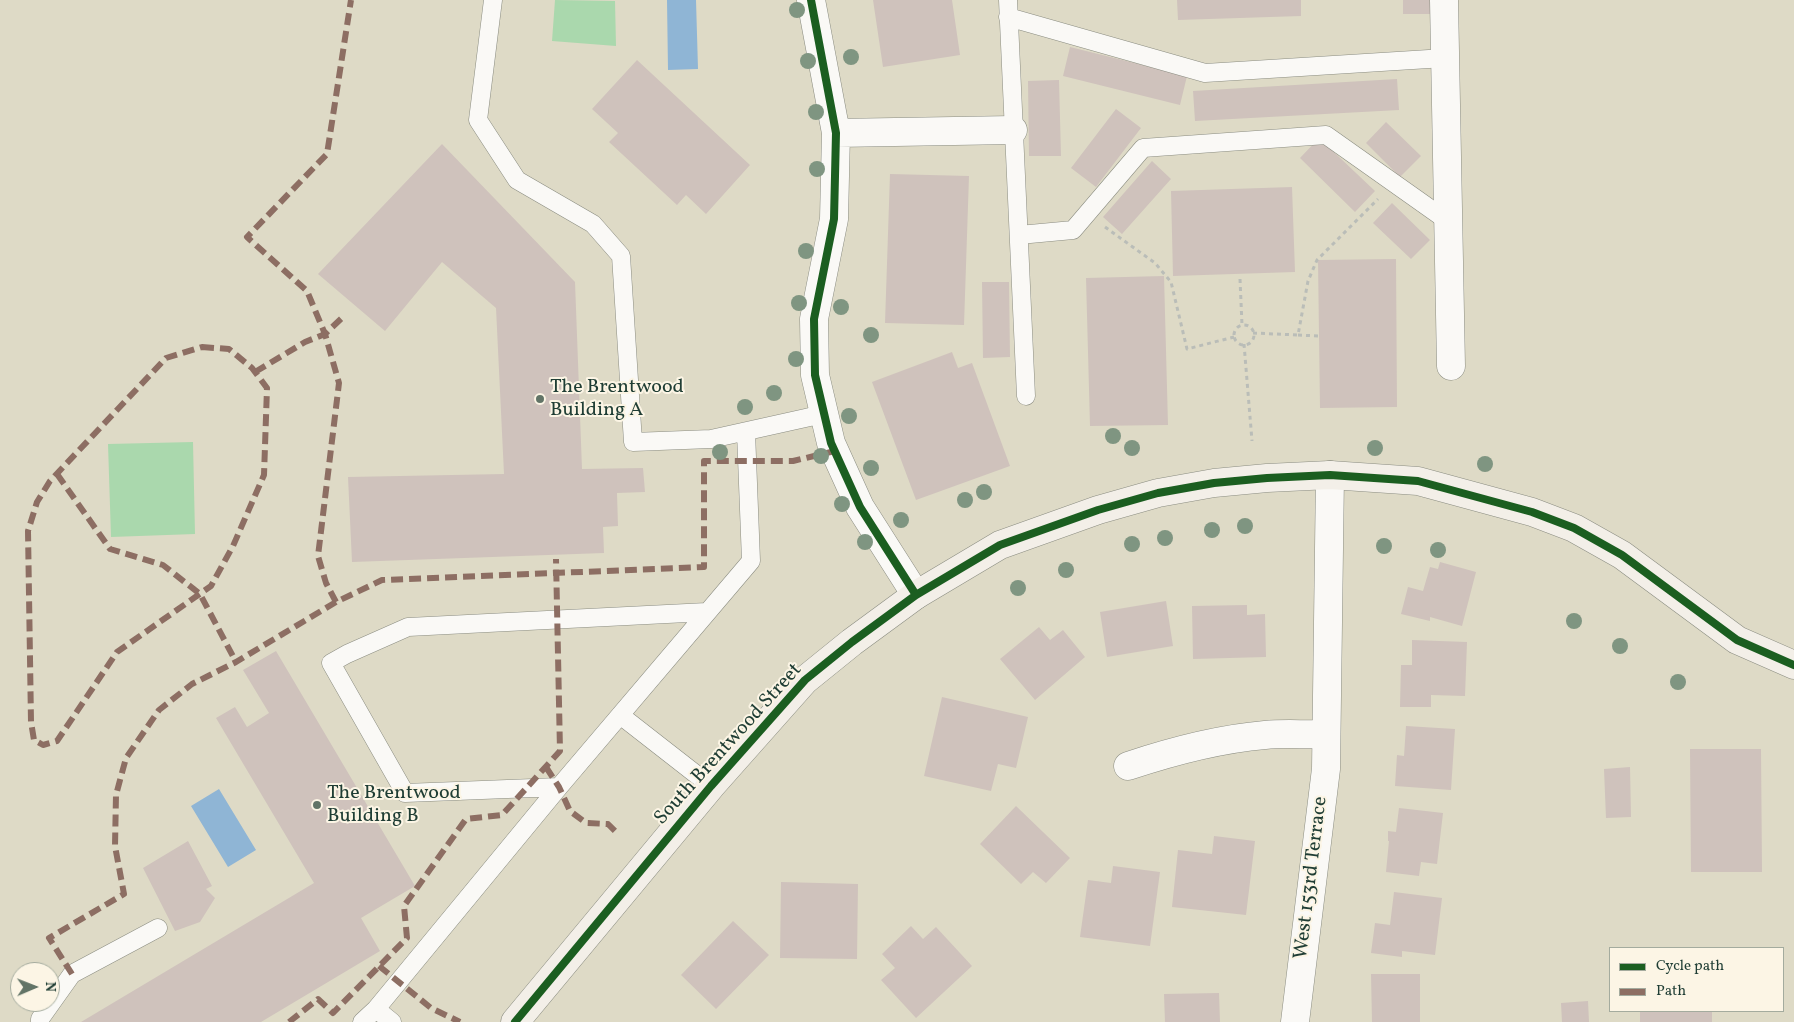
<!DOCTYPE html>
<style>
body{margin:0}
#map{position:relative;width:1794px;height:1022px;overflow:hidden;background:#dedac6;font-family:Vollkorn,serif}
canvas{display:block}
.legend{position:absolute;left:1609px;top:947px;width:175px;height:65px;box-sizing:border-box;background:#fcf5e5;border:1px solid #a4ab9e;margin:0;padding:6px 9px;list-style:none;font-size:15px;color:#1f3d34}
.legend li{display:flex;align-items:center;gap:10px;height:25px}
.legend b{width:25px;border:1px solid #a4ab9e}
.north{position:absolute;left:10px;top:962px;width:50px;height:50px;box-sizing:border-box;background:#fcf5e5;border:1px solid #a4ab9e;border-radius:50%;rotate:89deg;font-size:14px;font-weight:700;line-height:20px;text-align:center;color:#1f3d34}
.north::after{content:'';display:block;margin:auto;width:18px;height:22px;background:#627467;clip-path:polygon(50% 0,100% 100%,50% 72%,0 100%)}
</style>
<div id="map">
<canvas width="1794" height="1022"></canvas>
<ul class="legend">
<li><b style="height:6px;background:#1b5e20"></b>Cycle path</li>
<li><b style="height:6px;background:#8d6e63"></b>Path</li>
</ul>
<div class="north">N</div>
</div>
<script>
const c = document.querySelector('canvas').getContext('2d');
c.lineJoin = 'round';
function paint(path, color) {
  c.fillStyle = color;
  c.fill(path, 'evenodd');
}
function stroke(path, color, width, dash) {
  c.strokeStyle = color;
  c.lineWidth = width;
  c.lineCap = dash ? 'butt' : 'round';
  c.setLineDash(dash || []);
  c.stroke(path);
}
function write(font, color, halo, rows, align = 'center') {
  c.font = font + ' Vollkorn,serif';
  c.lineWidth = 4;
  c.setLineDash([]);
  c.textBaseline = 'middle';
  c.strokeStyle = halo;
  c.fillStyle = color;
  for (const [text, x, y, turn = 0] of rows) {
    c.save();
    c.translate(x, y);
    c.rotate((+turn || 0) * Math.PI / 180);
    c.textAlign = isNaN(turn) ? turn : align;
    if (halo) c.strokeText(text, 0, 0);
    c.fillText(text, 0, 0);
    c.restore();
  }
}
const green = new Path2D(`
 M555,0L615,1L616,46L552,41Z
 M193,442L195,534L111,537L108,444Z`);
const water = new Path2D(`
 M667,0H696L698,69L668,70Z
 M219,789L256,850L228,867L191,806Z`);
const building = new Path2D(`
 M873,0H952L960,55L883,67Z
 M1177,0H1301V16L1178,20Z
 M1403,0H1433V14H1403Z
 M1070,47L1187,76L1180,105L1063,76Z
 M637,60L750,165L706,214L686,195L677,205L609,142L618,133L592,109Z
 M1397,79L1399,110L1195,121L1193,91Z
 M1059,80L1061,156H1029L1028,81Z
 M1116,109L1141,128L1096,187L1071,168Z
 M1386,122L1421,156L1400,177L1366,143Z
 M1319,138L1375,191L1355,212L1300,158Z
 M442,144L575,282L582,469L643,468L645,492L617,493L618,526L603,527L604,553L352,562L348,477L504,474L496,308L442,262L385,331L318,274Z
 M1152,161L1171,179L1122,234L1103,217Z
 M890,174L969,176L964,325L885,323Z
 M1292,187L1295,272L1173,276L1171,191Z
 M1392,203L1430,240L1411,259L1373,223Z
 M1396,259L1397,407L1320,408L1318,260Z
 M1164,276L1168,425L1090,426L1086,278Z
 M982,282H1009L1010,357L983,358Z
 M952,352L958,368L972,363L1010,466L916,500L872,382Z
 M1440,562L1476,572L1462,626L1430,617V621L1401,614L1408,587L1423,591L1430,567L1438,569Z
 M1166,601L1173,646L1107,657L1100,612Z
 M1247,605V615L1265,614L1266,657L1193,659L1192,606Z
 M1039,627L1050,640L1063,630L1085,657L1035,700L1000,659Z
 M1412,640L1467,642L1465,696L1431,695V707H1400L1401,665H1412Z
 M276,651L415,886L361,918L380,951L261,1022H81L314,883L216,718L235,707L247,727L269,713L243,670Z
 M942,697L1028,717L1016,768L998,764L991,791L924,776Z
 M1406,726L1455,729L1451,790L1395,786L1397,755L1404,756Z
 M1690,749H1761L1762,872H1691Z
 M1630,767L1631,817L1606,818L1604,769Z
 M1016,806L1070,858L1046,883L1033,872L1021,884L980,844Z
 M1399,808L1443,813L1437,864L1421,862L1419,876L1386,872L1389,841H1388V831L1396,832Z
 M1214,836L1255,841L1246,915L1172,907L1178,850L1212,854Z
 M188,841L212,886L206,889L215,898L200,922L175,931L143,868Z
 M1113,866L1160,872L1150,946L1080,937L1088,880L1111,883Z
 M781,882L858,884L857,959L780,958Z
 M1394,892L1442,898L1435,955L1402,951V957L1371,953L1375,923L1390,925Z
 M733,921L769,955L716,1009L681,975Z
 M911,926L923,939L936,927L972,966L916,1018L881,980L895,968L882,954Z
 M1371,974H1420V1022H1372Z
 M1219,993L1220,1022H1165L1164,994Z
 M1588,1001L1589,1022H1562L1561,1003Z
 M1640,1011H1712V1022H1640Z`);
const path = new Path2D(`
 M1105,227L1155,263L1171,282L1187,349L1234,337
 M1240,279L1242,325
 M1234 335a10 10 0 1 1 20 0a10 10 0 1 1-20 0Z
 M1253,333L1298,335L1308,281L1317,260L1378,199
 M1298,335L1319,336
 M1244,344L1252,441`);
const lane = new Path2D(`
 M493,0L478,120L517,180L593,224L621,256L633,442L711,439L810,417L824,412
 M1008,0L1026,396
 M1008,17L1205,73L1445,58
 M1019,235L1073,230L1143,148L1326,135L1449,222
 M620,715L711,786
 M559,787L405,793L331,663L347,654L408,627L707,612
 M376,1009L392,1022
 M40,1022V1019L72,974L158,928
 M362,1022L376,1009L559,787L751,561L746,432`);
const street = new Path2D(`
 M811,0L836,133L834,219L814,319L815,375L831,443L860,507L916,595
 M1444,0L1451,366
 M836,133L1013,130
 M1128,766C1173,751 1218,739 1265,735C1285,733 1306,735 1326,734
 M1295,1022L1326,769L1330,475`);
const secondary = new Path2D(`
 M515,1022L711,786L805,680L852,642L916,595L1000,545L1098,510L1158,493L1214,483L1267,478L1330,475L1418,481L1532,512L1574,528L1622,555L1737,640L1794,665`);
const quiet = new Path2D(`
 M202,347L229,349L252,368L267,388L264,475L233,546L211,586L117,652L57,741L43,745L34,740L31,722L28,531L37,502L50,481L166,358Z
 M255,372L305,342L325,334L344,316
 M57,474L110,549L163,565L200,594L236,662
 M336,602L326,583L318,556L339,383L325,334L307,291L247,237L327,154L351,0
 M546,767L559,787L570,811L586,823L608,824L616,832
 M379,966L431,1008L460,1022
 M72,974L49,938L124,894L115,846L116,795L126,758L159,710L192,684L236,662L336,602L382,580L704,567V461H793L835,451
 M289,1022L318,999L333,1013L407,938L404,906L466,819L502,815L560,751L556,559`);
const cycleway = new Path2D(`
 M811,0L836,133L834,219L814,319L815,375L831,443L860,507L916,595
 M515,1022L711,786L805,680L852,642L916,595L1000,545L1098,510L1158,493L1214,483L1267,478L1330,475L1418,481L1532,512L1574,528L1622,555L1737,640L1794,665`);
const trees = [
 [797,10],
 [851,57],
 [808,61],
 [816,112],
 [817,169],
 [806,251],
 [799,303],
 [841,307],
 [871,335],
 [796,359],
 [774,393],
 [745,407],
 [849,416],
 [1113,436],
 [1132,448],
 [1375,448],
 [720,452],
 [821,456],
 [1485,464],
 [871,468],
 [984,492],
 [965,500],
 [842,504],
 [901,520],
 [1245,526],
 [1212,530],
 [1165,538],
 [865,542],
 [1132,544],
 [1384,546],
 [1438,550],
 [1066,570],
 [1018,588],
 [1574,621],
 [1620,646],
 [1678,682]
];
const markers = [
 [540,399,5,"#627467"],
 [317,805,5,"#627467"]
];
const poiNames = [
 ["The Brentwood",550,388],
 ["Building A",550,411],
 ["The Brentwood",327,794],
 ["Building B",327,817]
];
const streetNames = [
 ["South Brentwood Street",729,745,-48],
 ["West 153rd Terrace",1312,878,-83]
];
paint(green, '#aad8ad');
paint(water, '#8fb5d5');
paint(building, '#cfc2bc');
stroke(lane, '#8a8c81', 19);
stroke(street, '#8a8c81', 29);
stroke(secondary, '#8a8c81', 29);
stroke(path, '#babdb8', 3, [4, 4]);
stroke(lane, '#faf9f6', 18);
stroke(street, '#faf9f6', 28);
stroke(secondary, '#f3efe8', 28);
stroke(quiet, '#8d6e63', 6, [12, 6]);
stroke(cycleway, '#1b5e20', 8);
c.fillStyle = '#7f9581';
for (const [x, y] of trees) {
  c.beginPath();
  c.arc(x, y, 8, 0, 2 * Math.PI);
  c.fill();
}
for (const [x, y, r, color] of markers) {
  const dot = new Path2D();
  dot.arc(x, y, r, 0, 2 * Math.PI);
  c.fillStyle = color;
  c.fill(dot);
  stroke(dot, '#fcf5e5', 2);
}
write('20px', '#1f3d34', '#fcf5e5', poiNames, 'left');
write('20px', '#1f3d34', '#fcf5e5', streetNames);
</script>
